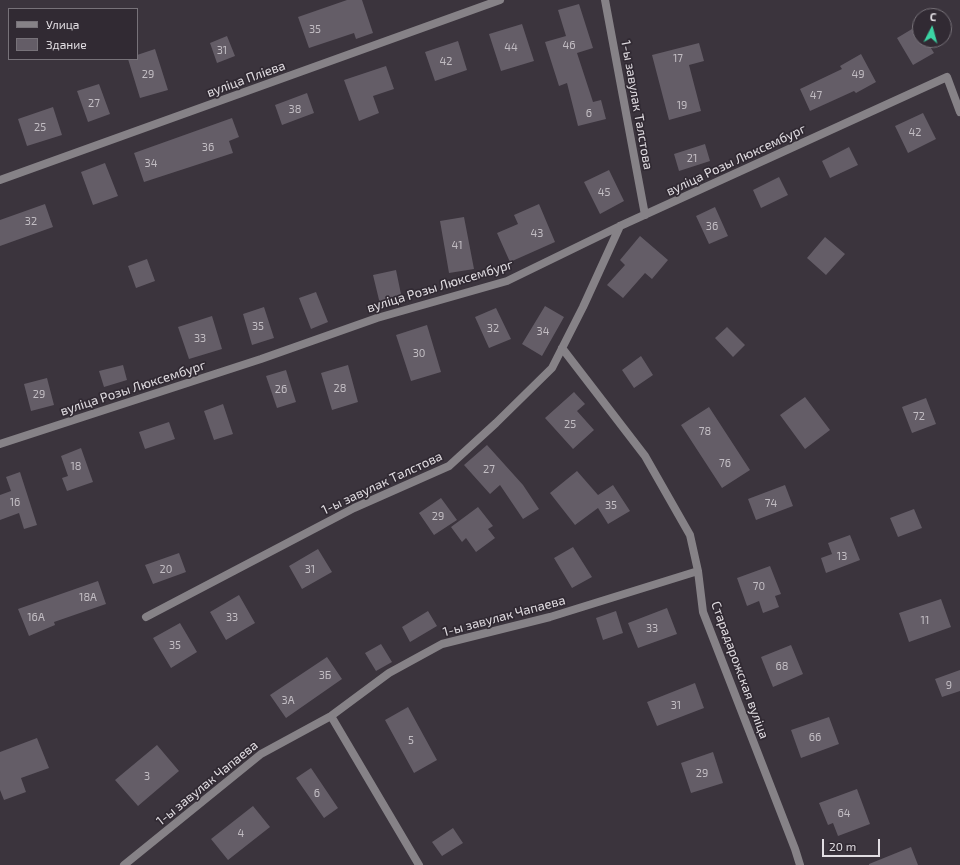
<!DOCTYPE html>
<meta charset="utf-8">
<style>
body{margin:0}
#map{position:relative;width:960px;height:865px;overflow:hidden;background:#3b343d;font-family:"Exo 2",sans-serif}
canvas{display:block}
.legend{position:absolute;left:8px;top:8px;width:130px;height:52px;box-sizing:border-box;background:#312a33;border:1px solid #777279;margin:0;padding:5px 7px;list-style:none;font-size:12px;color:#e1dde2}
.legend li{display:flex;align-items:center;gap:8px;height:20px}
.legend b{width:20px;border:1px solid #777279}
.north{position:absolute;left:912px;top:8px;width:40px;height:40px;box-sizing:border-box;background:#312a33;border:1px solid #777279;border-radius:50%;rotate:6deg;font-size:11px;font-weight:700;line-height:16px;text-align:center;color:#e1dde2}
.north::after{content:'';display:block;margin:auto;width:14px;height:18px;background:#3bd4a4;clip-path:polygon(50% 0,100% 100%,50% 72%,0 100%)}
.scale{position:absolute;left:822px;top:839px;width:58px;height:18px;box-sizing:border-box;border:2px solid #e1dde2;border-top:0;padding-left:5px;font-size:12px;line-height:14px;white-space:nowrap;color:#e1dde2;-webkit-text-stroke:3px #312a33;paint-order:stroke}
</style>
<div id="map">
<canvas width="960" height="865"></canvas>
<ul class="legend">
<li><b style="height:5px;background:#868287"></b>Улица</li>
<li><b style="height:11px;background:#645d67"></b>Здание</li>
</ul>
<div class="north">С</div>
<div class="scale">20 m</div>
</div>
<script>
const c = document.querySelector('canvas').getContext('2d');
c.lineJoin = 'round';
function paint(path, color) {
  c.fillStyle = color;
  c.fill(path, 'evenodd');
}
function stroke(path, color, width, dash) {
  c.strokeStyle = color;
  c.lineWidth = width;
  c.lineCap = dash ? 'butt' : 'round';
  c.setLineDash(dash || []);
  c.stroke(path);
}
function write(font, color, halo, rows, align = 'center') {
  c.font = font + ' "Exo 2",sans-serif';
  c.lineWidth = 3.5;
  c.setLineDash([]);
  c.textBaseline = 'middle';
  c.strokeStyle = halo;
  c.fillStyle = color;
  for (const [text, x, y, turn = 0] of rows) {
    c.save();
    c.translate(x, y);
    c.rotate((+turn || 0) * Math.PI / 180);
    c.textAlign = isNaN(turn) ? turn : align;
    if (halo) c.strokeText(text, 0, 0);
    c.fillText(text, 0, 0);
    c.restore();
  }
}
const building = new Path2D(`
 M347,0H362L373,33L356,39L354,33L309,48L298,17Z
 M579,4L593,48L577,53L593,102L601,100L606,119L578,126L567,83L559,86L545,42L566,36L558,10Z
 M522,24L534,61L501,71L489,34Z
 M917,26L920,31V40H926L934,53L913,65L897,38Z
 M227,36L235,56L217,63L210,43Z
 M458,41L467,70L435,81L425,52Z
 M699,43L704,61L689,65L701,111L669,120L652,55Z
 M155,49L168,90L140,98L128,59H137V55Z
 M861,54L876,82L856,93L854,91L810,111L800,89L842,69L840,66Z
 M386,66L394,89L373,96L379,113L359,121L344,80Z
 M99,84L110,114L88,122L77,91Z
 M307,93L314,113L282,125L275,105Z
 M53,107L62,135L27,146L18,119Z
 M923,113L936,139L908,153L895,126Z
 M232,118L239,137L229,141L233,153L144,182L134,153Z
 M705,144L710,161L679,171L674,154Z
 M849,147L858,165L830,178L822,161Z
 M105,163L118,196L93,205L81,172Z
 M609,170L624,201L600,214L584,182Z
 M779,177L788,195L761,208L753,190Z
 M45,204L53,227L0,246V220Z
 M539,204L555,242L510,262L497,233L518,224L514,215Z
 M715,207L728,236L709,244L696,216Z
 M464,217L474,269L449,273L440,221Z
 M640,236L668,260L652,279L645,273L623,298L607,285L625,265L620,260Z
 M825,237L845,254L826,275L807,258Z
 M147,259L155,281L136,288L128,266Z
 M396,270L402,299L380,304L373,275Z
 M316,292L328,322L311,329L299,298Z
 M545,306L564,317L542,356L522,344Z
 M264,307L274,338L252,345L243,314Z
 M496,308L511,339L489,348L475,317Z
 M212,316L222,349L189,359L178,327Z
 M427,325L441,372L411,381L396,335Z
 M727,327L745,345L733,357L715,338Z
 M641,356L653,375L634,388L622,370Z
 M123,365L127,380L104,387L99,371Z
 M348,365L358,402L332,410L321,373Z
 M286,370L296,402L277,408L266,376Z
 M47,378L54,405L31,411L24,384Z
 M574,392L585,404L577,411L594,430L573,449L545,418Z
 M805,397L830,430L805,449L780,415Z
 M926,398L936,424L912,433L902,407Z
 M223,404L233,434L214,440L204,411Z
 M709,407L750,470L722,488L681,425Z
 M169,422L175,439L145,449L139,432Z
 M487,445L523,485L539,509L523,519L500,485L490,494L464,465Z
 M81,448L93,482L67,491L62,478L68,476L61,456Z
 M577,471L598,495L613,485L630,511L608,524L598,508L575,525L550,493Z
 M20,472L37,525L24,529L19,513L0,520V495L11,491L6,477Z
 M785,485L793,506L756,520L748,499Z
 M441,498L457,520L434,535L419,513Z
 M478,507L493,526L488,529L495,538L476,552L466,538L462,542L451,527Z
 M914,509L922,528L898,537L890,518Z
 M850,535L860,560L826,573L821,558L832,554L828,543Z
 M573,547L592,577L572,588L554,558Z
 M318,549L332,572L302,589L289,566Z
 M179,553L186,572L153,584L145,565Z
 M770,566L781,594L775,596L779,607L763,613L759,601L747,606L737,578Z
 M98,581L106,604L54,622L55,625L29,636L18,609Z
 M239,595L255,623L226,640L210,612Z
 M941,599L951,627L909,642L899,613Z
 M667,608L677,634L638,648L628,623Z
 M428,611L437,626L410,642L402,627Z
 M616,611L623,633L603,640L596,618Z
 M180,623L197,652L171,668L153,638Z
 M381,644L392,662L376,671L365,653Z
 M791,645L803,674L773,687L761,657Z
 M327,657L342,679L286,718L270,695Z
 M960,670V691L942,697L935,679Z
 M695,683L704,708L657,726L647,702Z
 M408,707L437,760L414,773L385,720Z
 M829,717L839,744L801,758L791,730Z
 M37,738L49,768L21,778L26,792L4,800L0,790V752Z
 M157,745L179,771L138,806L115,780Z
 M713,752L723,783L691,793L681,763Z
 M311,768L338,808L324,818L296,778Z
 M857,789L870,824L838,836L833,823L828,825L819,803Z
 M253,806L270,827L228,860L211,839Z
 M453,828L463,843L442,856L432,842Z
 M911,847L918,865H869V864Z`);
const street = new Path2D(`
 M605,0L645,215
 M0,180L500,0
 M562,348L645,456L690,535L698,571L703,612L795,849L800,865
 M0,444L261,359L377,318L507,281L620,226L947,77L960,112
 M146,617L354,508L449,466L496,423L552,368L583,307L620,226
 M331,716L419,865
 M124,865L261,754L331,716L389,673L442,644L550,617L698,571`);
const numberNames = [
 ["35",315,29],
 ["46",569,45],
 ["44",511,47],
 ["31",222,50],
 ["17",678,58],
 ["42",446,61],
 ["29",148,74],
 ["49",858,74],
 ["47",816,95],
 ["27",94,103],
 ["19",682,105],
 ["38",295,109],
 ["6",589,113],
 ["25",40,127],
 ["42",915,132],
 ["36",208,147],
 ["21",692,158],
 ["34",151,163],
 ["45",604,192],
 ["32",31,221],
 ["36",712,226],
 ["43",537,233],
 ["41",457,245],
 ["35",258,326],
 ["32",493,328],
 ["34",543,331],
 ["33",200,338],
 ["30",419,353],
 ["28",340,388],
 ["26",281,389],
 ["29",39,394],
 ["72",919,416],
 ["25",570,424],
 ["78",705,431],
 ["76",725,463],
 ["18",76,466],
 ["27",489,469],
 ["16",15,502],
 ["74",771,503],
 ["35",611,505],
 ["29",438,516],
 ["13",842,556],
 ["20",166,569],
 ["31",310,569],
 ["70",759,586],
 ["18А",88,597],
 ["16А",36,617],
 ["33",232,617],
 ["11",925,620],
 ["33",652,628],
 ["35",175,645],
 ["68",782,666],
 ["3Б",325,675],
 ["9",949,685],
 ["3А",288,700],
 ["31",676,705],
 ["66",815,737],
 ["5",411,740],
 ["29",702,773],
 ["3",147,776],
 ["6",317,793],
 ["64",844,813],
 ["4",241,833]
];
const streetNames = [
 ["вуліца Пліева",246,79,-20],
 ["1-ы завулак Талстова",637,105,80],
 ["вуліца Розы Люксембург",736,160,-25],
 ["вуліца Розы Люксембург",440,286,-17],
 ["вуліца Розы Люксембург",133,388,-18],
 ["1-ы завулак Талстова",382,483,-25],
 ["1-ы завулак Чапаева",504,616,-15],
 ["Старадарожская вуліца",740,670,70],
 ["1-ы завулак Чапаева",207,783,-39]
];
paint(building, '#645d67');
stroke(street, '#868287', 8);
write('11px', '#c2bdc3', null, numberNames);
write('13px', '#e1dde2', '#312a33', streetNames);
</script>
